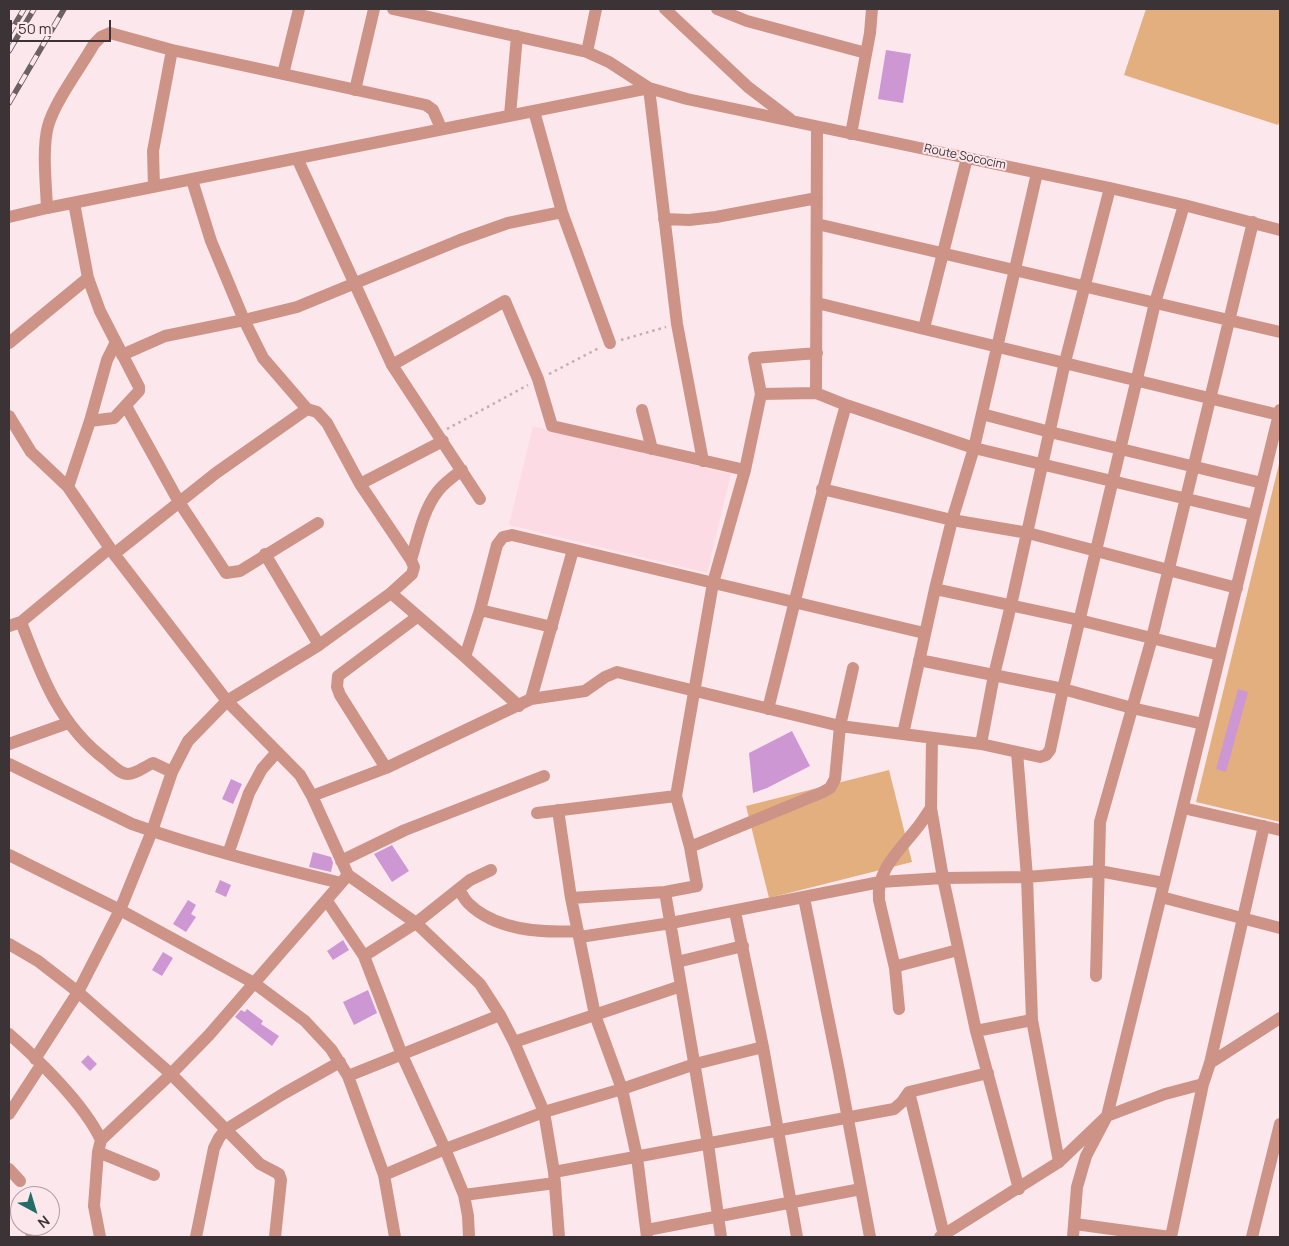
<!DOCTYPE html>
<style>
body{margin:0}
#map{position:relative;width:1289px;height:1246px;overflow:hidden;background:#fce7ed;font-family:Manrope,sans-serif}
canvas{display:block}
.frame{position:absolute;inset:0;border:10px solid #3c3336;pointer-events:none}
.north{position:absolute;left:10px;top:1186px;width:50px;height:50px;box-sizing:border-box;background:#fce7ed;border:1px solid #af9fa4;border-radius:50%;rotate:141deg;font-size:14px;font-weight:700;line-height:20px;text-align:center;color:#3c3336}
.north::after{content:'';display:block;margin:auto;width:18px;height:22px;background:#236d66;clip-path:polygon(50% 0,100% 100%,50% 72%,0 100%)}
.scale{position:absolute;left:10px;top:20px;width:101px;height:22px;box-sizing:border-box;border:2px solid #3c3336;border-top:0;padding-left:6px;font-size:15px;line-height:18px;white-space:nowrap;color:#3c3336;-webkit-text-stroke:4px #fce7ed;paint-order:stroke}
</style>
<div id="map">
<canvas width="1289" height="1246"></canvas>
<div class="frame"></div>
<div class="north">N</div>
<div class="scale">50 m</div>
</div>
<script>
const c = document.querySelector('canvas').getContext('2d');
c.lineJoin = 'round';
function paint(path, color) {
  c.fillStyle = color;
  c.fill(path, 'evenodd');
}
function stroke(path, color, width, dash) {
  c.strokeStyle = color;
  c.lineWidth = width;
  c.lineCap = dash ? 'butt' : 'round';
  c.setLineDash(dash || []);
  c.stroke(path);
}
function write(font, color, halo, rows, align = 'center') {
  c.font = font + ' Manrope,sans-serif';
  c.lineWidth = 4;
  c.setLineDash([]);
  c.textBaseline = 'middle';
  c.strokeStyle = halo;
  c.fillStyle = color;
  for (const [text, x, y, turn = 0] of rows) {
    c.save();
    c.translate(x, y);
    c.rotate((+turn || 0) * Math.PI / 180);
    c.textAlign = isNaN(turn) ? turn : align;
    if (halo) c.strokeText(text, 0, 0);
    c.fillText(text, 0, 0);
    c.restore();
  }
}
const built = new Path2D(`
 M533,426L731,474L707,573L509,525Z`);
const green = new Path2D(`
 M1146,9H1280V120L1278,125L1124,75Z
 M1280,460V822L1196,802Z
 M889,770L912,862L769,898L746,806Z`);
const building = new Path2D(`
 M886,50L911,54L903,103L878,99Z
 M1238,689L1248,692L1226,772L1216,769Z
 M792,731L810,766L767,788L753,793L749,753Z
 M231,779L242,784L233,804L222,799Z
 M392,845L409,871L392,882L374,854Z
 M313,852L331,857L333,863L331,872L309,867Z
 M220,880L231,885L226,897L215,892Z
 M188,900L196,905L191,914L196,917L186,932L173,924Z
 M343,940L349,950L333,960L327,951Z
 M163,952L173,958L162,976L152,970Z
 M368,990L377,1013L354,1025L343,1002Z
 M247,1009L263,1021L261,1024L279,1036L272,1046L235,1017L241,1010L245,1012Z
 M88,1055L97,1064L90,1071L81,1062Z`);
const path = new Path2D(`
 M621,340L666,327
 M549,374L599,348
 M447,429L528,385`);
const minor = new Path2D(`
 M393,9L587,52L609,62L649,88L687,99L1110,188L1184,205L1280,230
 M665,9L748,87L790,119
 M717,9L747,21L866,53
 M587,52L596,9
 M283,74L299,9
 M649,88L677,324L703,461
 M355,90L374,9
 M534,111L562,212L610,343
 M510,115L517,36
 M851,134L870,33L872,9
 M297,158L392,365L480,499
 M154,187L153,151L172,50
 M74,203L88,278L100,311L139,387V391L114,418L90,421
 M47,208C46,184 42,148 48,126C55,101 81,67 94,44L101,37L110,33L172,50L426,105L433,110L441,128
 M9,217L47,208L649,88
 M664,219L689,220L716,217L817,198
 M817,224L1280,332
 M817,303L1279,415
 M924,328L967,158
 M9,343L88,278
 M122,355L165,336L244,320L297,307L460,240L508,223L562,212
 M392,365L505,301L538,379L552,426L745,470
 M816,393L817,127
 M761,394L816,393L846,405L974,448L1254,515
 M126,406L179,502L226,573L240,571L318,523
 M642,410L652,449
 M982,414L1050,432L1262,483
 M9,416L31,452L68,487L114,554L227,701L300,775L312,796L348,875L416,923L480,984L500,1015L514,1042L544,1112L554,1172L559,1237
 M360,484L443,441
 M68,487L90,421L107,360L115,344
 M822,489L952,520L1028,533L1237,588
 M114,554L216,473L307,409
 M265,554L319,645
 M411,560C418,537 423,510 438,491C444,483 454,476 462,470
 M935,589L1079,620L1220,655
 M391,593L465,657L519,706
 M480,610L552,627
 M21,622C41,675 59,725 106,760C112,765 120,774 128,774C137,774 145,766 153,763L172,772
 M9,626L21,622L110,548
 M465,657L480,610L497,545L503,537L512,535L924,633
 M919,660L1063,689L1132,708L1203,724
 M531,699L573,550
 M768,709C794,607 817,506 846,405
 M903,734L935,589L952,520L974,448L1037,173
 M932,738L931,808L943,878L976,1031L1019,1189
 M9,744L68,723
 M981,744L994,675L1011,605L1065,362L1110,188
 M1017,752L1027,877L1032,1020L1059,1162
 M9,764L132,824C200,848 271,866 341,883
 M386,768L340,695L337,687L338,676L417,617
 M312,796L386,768L531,699L585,691L605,677L617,672L840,726L981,744L1040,757L1046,755L1050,750L1063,689L1155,303L1184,205
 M1183,808L1280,830
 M558,810L571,898L595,1015L622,1089L637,1157L647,1237
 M537,813L676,796
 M690,847L823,792L830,788L835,779L840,726L853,668
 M228,854L249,793L262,769L277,752
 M9,855L120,910L254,983L305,1021L331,1049L348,1076L384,1175L395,1237
 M341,861L405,830L544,776
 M459,890C462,894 464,899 468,903C496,931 542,933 578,931
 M665,892L708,1144L721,1237
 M1161,897L1280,928
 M571,898L665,892L697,886L690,847L676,796L713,583L745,470L761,394L754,358L817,353
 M804,898L839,1071L870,1237
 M327,901L364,956L402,1055L445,1149L464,1195L468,1216L469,1237
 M735,912L763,1047L797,1237
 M580,937L671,923L880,882L943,878L1027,877L1099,871L1164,883
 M9,944L38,961L78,992L171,1074L260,1164L279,1174L281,1180L275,1237
 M364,956L416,923L470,880L491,870
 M677,962L743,946
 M895,968L901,965L958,950
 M1096,976L1100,822L1152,638L1253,222
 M899,1009L895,968L879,900C876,870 900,850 917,828C922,822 926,815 931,808
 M976,1031L1032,1020
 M9,1034C39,1060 84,1104 101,1140
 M514,1042L681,986
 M35,1059L78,992L120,910L152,831L172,772L188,741L227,701L319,645L391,593L412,574L414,567L411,560L360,484L327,423L317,412L307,409L263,358L244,320L211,241L192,180
 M1210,1063L1280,1018
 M348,1076L500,1015
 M909,1092L944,1235
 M9,1114L41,1065
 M98,1152L154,1175
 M9,1169L20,1181
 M554,1172L894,1109L902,1102L909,1092L988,1073
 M384,1175L445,1149L544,1112L622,1089L695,1064L763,1047
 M464,1195L555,1183
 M1075,1224L1170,1237
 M30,1226L32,1237
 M647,1230L861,1189
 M100,1237L94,1206L98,1152L101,1140L171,1074L209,1035L348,875
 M196,1237L214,1148L219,1138L225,1130L283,1094L340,1062
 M940,1237L1059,1162L1107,1116L1165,1094L1203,1084
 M1073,1237L1077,1187L1086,1156L1107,1116L1280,410
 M1171,1237L1203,1084L1210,1063L1264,826
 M1252,1237L1280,1124`);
const rail = new Path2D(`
 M9,34L24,9
 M9,51L34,9
 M9,103L64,9`);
const streetNames = [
 ["Route Sococim",965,157,12]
];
paint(built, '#fddbe5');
paint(green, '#e3af7e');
paint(building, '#cd97d3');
stroke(path, '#bfaeb3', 2.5, [2.5, 4]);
stroke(minor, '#cd9387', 12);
stroke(rail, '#6c6064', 5.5);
stroke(rail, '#fce7ed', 4, [11]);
write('12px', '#3c3336', '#fce7ed', streetNames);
</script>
